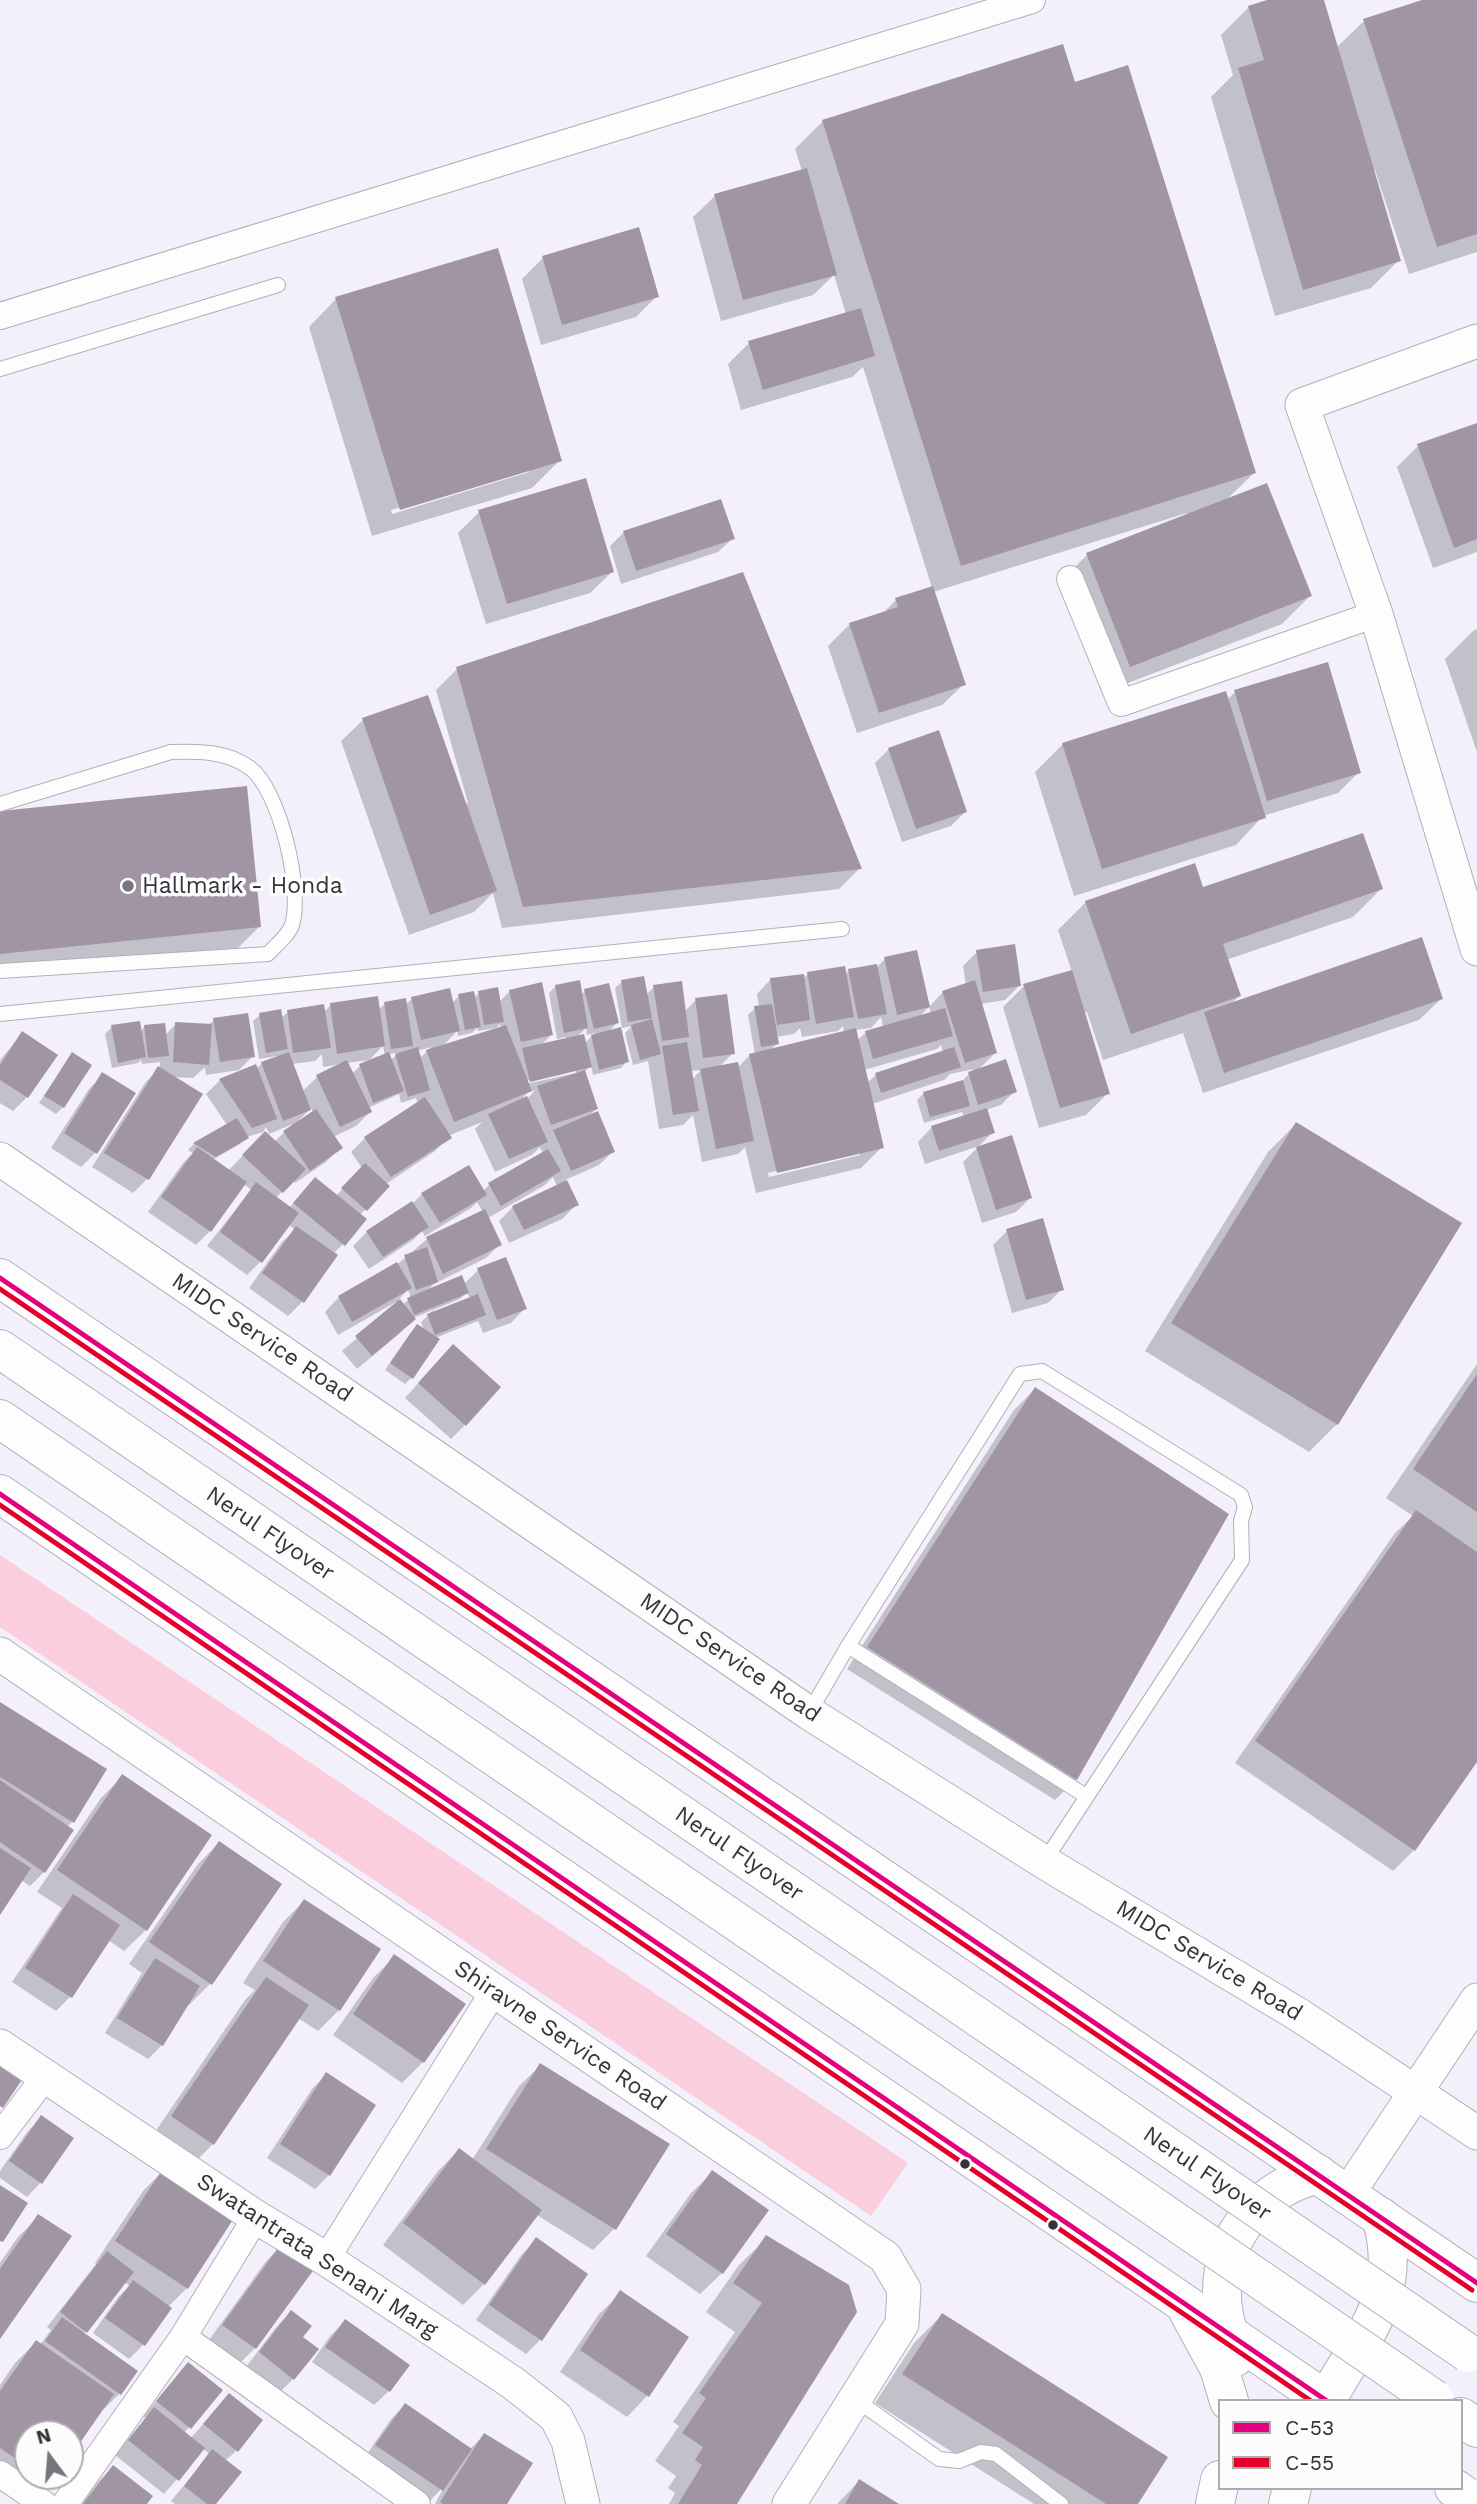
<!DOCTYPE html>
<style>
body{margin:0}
#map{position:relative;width:1477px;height:2504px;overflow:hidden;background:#f3f0fb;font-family:"Work Sans",sans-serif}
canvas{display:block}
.legend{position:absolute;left:1218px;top:2399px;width:245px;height:91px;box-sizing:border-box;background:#fcfcfc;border:2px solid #acabaf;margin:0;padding:9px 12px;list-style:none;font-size:21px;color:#34323b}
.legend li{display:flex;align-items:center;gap:14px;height:35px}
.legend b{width:35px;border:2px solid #acabaf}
.north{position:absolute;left:14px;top:2420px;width:70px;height:70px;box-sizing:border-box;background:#fcfcfc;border:2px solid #acabaf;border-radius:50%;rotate:344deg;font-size:19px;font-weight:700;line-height:28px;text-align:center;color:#34323b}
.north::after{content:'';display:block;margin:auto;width:24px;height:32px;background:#77747e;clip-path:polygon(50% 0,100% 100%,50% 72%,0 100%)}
</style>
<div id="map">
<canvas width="1477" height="2504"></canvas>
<ul class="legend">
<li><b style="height:9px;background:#e5007d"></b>C-53</li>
<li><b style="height:9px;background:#e4002b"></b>C-55</li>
</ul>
<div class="north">N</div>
</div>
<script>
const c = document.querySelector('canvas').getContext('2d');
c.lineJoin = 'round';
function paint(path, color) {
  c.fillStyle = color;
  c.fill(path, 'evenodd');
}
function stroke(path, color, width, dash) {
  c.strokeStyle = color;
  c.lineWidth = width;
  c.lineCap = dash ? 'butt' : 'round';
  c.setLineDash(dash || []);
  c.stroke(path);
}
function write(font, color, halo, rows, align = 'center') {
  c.font = font + ' "Work Sans",sans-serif';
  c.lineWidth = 7;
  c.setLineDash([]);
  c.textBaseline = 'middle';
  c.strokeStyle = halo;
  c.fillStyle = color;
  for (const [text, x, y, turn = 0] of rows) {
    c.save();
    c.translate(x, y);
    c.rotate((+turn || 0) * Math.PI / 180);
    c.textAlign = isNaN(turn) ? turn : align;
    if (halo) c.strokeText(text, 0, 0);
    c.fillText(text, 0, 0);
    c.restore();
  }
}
const green = new Path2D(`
 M0,1555L908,2163L871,2216L0,1627Z`);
const shadow = new Path2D(`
 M1274,0H1322L1336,48L1364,21L1427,0H1477V252L1409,274L1375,170L1372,171L1399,260L1371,288L1275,316L1211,97L1233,75L1221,35L1249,7Z
 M1074,84L1254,473L1225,501L1310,596L1282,624L1102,693L1059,583L1087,555L1188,516L1187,513L933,592L964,684L942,705L857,733L828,646L850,624L882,614L896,600L932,588L863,367L852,377L741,410L728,364L749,343L846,314L834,275L813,295L721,321L693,217L715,196L802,171L795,149L823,121Z
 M543,258L657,296L636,317L541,345L522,279Z
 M336,299L560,460L532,488L372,536L309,327ZM529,469V472L392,514L391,510Z
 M1477,425V552L1433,568L1397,467L1418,446Z
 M479,512L612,572L590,593L486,624L458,533Z
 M624,532L733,538L718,552L621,584L610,546Z
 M1477,629V752L1445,659L1473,631Z
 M457,669L860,868L839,889L502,928L493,893L474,912L409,935L341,741L363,720L427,697L465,804L468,803L436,690Z
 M1235,692L1359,772L1338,793L1263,816L1236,845L1074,896L1035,772L1063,744L1227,700Z
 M889,749L965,812L951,826L902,842L875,763Z
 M0,813L259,927L231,955L0,978Z
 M1381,889L1353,917L1226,960L1239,996L1230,1005L1441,999L1419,1020L1203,1093L1183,1033L1103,1060L1087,1012L1084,1013L1108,1093L1086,1115L1039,1128L1003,1007L1024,986L1072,972L1058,930L1086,902L1202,890Z
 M977,952L1019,986L1005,1000L980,1004L995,1053L977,1071L1015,1091L1001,1105L986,1110L993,1132L977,1148L1030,1198L1016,1212L982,1223L963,1162L979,1146L925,1164L918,1142L932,1127L964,1117L962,1112L924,1123L917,1100L924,1093L960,1083L974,1069L950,1074L944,1080L872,1104L882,1147L861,1168L756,1193L745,1147L738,1154L702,1162L693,1115L683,1125L659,1129L648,1061L633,1065L625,1033L632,1026L622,1028L615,988L622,982L646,995L654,987L684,1012L696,1000L733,1053L719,1067H738L750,1055L755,1054L748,1015L755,1008L759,1007L757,994L771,979H803L808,974L844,975L849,971L876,968L885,959L929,1007L918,1018L931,1014L929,1007L943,992L966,985L963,966ZM881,1017L883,1028L866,1032L857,1041L855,1030L871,1028ZM843,1026L844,1033L770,1050L777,1044L776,1037L794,1034L800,1028L802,1037L838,1031ZM941,1045L943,1052L876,1075L867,1083L864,1070L937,1049ZM702,1070L697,1074L692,1080L690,1071ZM860,1152V1155L769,1177L768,1173Z
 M556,986L581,995L585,991L617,1023L607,1033L627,1061L621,1068L593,1075L591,1066L584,1072L596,1109L589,1116L613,1151L599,1165L565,1180L577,1204L562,1219L509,1243L499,1221L513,1207L557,1186L553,1177L545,1185L488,1218L500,1244L486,1258L434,1284L426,1292L464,1284L478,1270L525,1308L511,1323L483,1333L478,1321L435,1338L411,1378L405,1384L385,1370L411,1332L417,1326L424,1330L421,1322L434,1310L435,1313L470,1299L467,1292L460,1299L413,1318L400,1333L357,1369L342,1351L397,1304L396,1302L338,1335L325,1312L339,1297L399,1263L427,1239L483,1212L477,1202L471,1208L425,1236L422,1231L413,1240L369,1269L353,1246L367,1232L412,1204L422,1194L483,1191L489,1185L543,1154L540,1147L532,1155L495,1172L475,1129L482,1122L448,1136L449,1137L435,1151L386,1184L388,1186L360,1215L343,1244L333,1254L302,1302L288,1316L249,1288L282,1242L295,1230L288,1224L261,1261L247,1275L207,1246L251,1190L243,1183L210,1231L196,1245L148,1212L183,1163L193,1153L188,1150L194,1144L227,1125L206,1094L220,1080L256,1069L262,1063L278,1058L277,1056L259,1059L253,1021L260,1015L281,1018L288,1012H324L331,1005L378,1010L385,1004L405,1005L412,999L452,1003L459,996L474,998L479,993L499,1002L510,991L551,1035L540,1046L566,1040V1037L557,1039L549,993ZM500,1024L501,1029L441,1048L457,1031L458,1036L472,1033L477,1028L478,1031L496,1028ZM586,1028L587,1035L595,1033L584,1044L576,1038ZM383,1046L385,1056L360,1066L352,1074L347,1063L369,1060ZM431,1047L419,1059L417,1051ZM398,1053L390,1061L388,1054ZM322,1054L323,1067L341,1064L317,1077L302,1092L292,1064L315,1061ZM576,1069V1073L521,1085V1082ZM535,1090L528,1098L519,1101L529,1092ZM399,1094L401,1103L416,1098L418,1104L365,1138L351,1152L362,1168L336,1196L315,1179L289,1208L276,1198L293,1180L295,1183L326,1162L340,1148L333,1137L356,1126L370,1112L368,1108ZM311,1108L313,1113L298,1123L297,1122ZM293,1124L274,1142L251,1147L228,1171L212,1160L240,1144L247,1137L263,1132L266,1127L269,1134ZM408,1290L411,1298L402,1305L398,1300Z
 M214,1020L253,1056L239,1070L206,1075L205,1067L193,1078L172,1077L147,1179L133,1193L92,1167L145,1083L160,1068V1062L142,1064L141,1060L138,1063L112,1068L105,1034L112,1027L140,1032L144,1027L165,1035L176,1024L207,1026Z
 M22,1034L27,1097L13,1111L0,1103V1060Z
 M72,1055L63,1107L56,1114L39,1103Z
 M103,1075L95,1153L81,1167L51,1148L89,1089Z
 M1296,1124L1337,1424L1309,1452L1145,1351L1268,1152Z
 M1007,1231L1062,1289L1048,1303L1012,1313L993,1245Z
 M439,1360L465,1425L451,1439L405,1398Z
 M1477,1364V1759L1414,1850L1393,1871L1235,1763L1395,1533L1413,1516L1386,1498Z
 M1035,1389L1076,1779L1055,1800L847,1669L1014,1410Z
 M0,1704L72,1822L67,1827L44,1872L30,1886L21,1880L0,1912Z
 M122,1777L146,1930L124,1951L108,1940L70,1997L56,2011L12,1982L62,1908L37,1892L101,1798Z
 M219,1843L279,1884L210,1984L189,2005L187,2004L162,2045L148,2059L105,2033L142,1973L129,1964L198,1864Z
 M304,1901L339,2010L318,2031L298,2018L213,2144L192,2165L151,2138L245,2000L255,1990L243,1983L283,1922Z
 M394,1957L423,2062L402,2083L333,2035L373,1978Z
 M541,2065L668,2145L614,2229L593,2250L537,2215L484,2284L463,2305L383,2245L438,2171L459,2150L472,2160L519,2086Z
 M326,2075L329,2175L315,2189L267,2158L312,2089Z
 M42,2117L41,2182L27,2197L0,2178V2171L28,2131Z
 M164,2170L187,2288L168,2307L143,2345L129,2359L93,2333L119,2296L130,2286L124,2282L83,2334L119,2394L105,2408L103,2406L70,2454V2434H28V2476H55L29,2503L0,2483V2385L15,2363L36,2342L40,2345L51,2330L47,2327L96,2264L95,2263L143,2191Z
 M713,2172L767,2210L722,2273L700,2294L646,2256L691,2193Z
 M39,2216L0,2336V2263L18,2237Z
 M767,2238L848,2286L735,2504H669L675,2493L668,2488L676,2476L655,2461L679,2426L673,2422L735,2332L706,2312L739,2265Z
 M536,2240L586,2274L540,2340L526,2354L476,2320L522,2254Z
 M281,2246L313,2269L255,2348L241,2362L209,2340L267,2260Z
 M621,2293L648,2395L627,2417L560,2372L599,2314Z
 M291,2312L301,2337L293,2379L279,2393L246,2367L277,2326Z
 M942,2315L1136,2504H1034L875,2403L914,2343Z
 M345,2321L407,2365L389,2391L374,2405L312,2362L331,2335Z
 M188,2365L189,2427L184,2433L190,2439L229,2395L236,2451L225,2461L214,2504H175L171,2501L210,2454L203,2449L164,2494L115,2455L146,2418L143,2416Z
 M405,2405L470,2449L484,2435L505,2504H435L445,2485L427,2504L363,2460L391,2419Z
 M113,2467L145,2504H81L99,2481Z
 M859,2481L896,2504H837Z`);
const building = new Path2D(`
 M1267,0H1324L1401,261L1303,290L1238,68L1264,60L1248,6Z
 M1422,0H1477V234L1437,247L1363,19Z
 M1063,44L1075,82L1128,65L1256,473L961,566L822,120Z
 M807,168L837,275L743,300L714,194Z
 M639,227L659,297L562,325L542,256Z
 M498,248L562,461L400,510L335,297Z
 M861,308L875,356L763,390L748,341Z
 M1477,423V539L1454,548L1417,444Z
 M586,478L614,572L507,604L478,510Z
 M1267,483L1312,596L1130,667L1086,553Z
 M721,499L735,539L636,571L623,531Z
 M743,572L862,869L523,907L456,667Z
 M933,586L966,685L879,713L849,623L898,607L895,598Z
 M1328,662L1361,773L1267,801L1234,690Z
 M1226,691L1266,818L1102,869L1062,743Z
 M428,695L497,891L430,915L362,718Z
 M939,730L967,812L916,829L888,748Z
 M247,786L261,927L0,954V811Z
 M1363,833L1383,889L1223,944L1241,996L1131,1034L1085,901L1195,863L1203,887Z
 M1422,937L1443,999L1224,1073L1204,1012Z
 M1015,944L1021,986L983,992L976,950Z
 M917,950L930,1007L897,1015L884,957Z
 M877,964L887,1014L858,1019L848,969Z
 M845,966L854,1017L816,1024L807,972Z
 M1072,970L1110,1094L1060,1108L1023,984Z
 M804,974L810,1020L777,1025L770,978Z
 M644,976L652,1018L628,1022L621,980Z
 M580,980L588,1028L564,1033L555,985Z
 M975,980L997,1053L965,1063L942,991Z
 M682,981L689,1037L662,1041L653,985Z
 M542,982L553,1035L521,1042L509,990Z
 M609,983L619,1023L594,1029L584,989Z
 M498,987L504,1022L484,1025L478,991Z
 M450,988L460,1031L421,1040L411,997Z
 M474,991L481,1027L465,1030L458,994Z
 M727,994L735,1054L703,1058L695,998Z
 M378,996L385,1046L337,1054L330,1003Z
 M406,998L413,1046L391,1049L384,1002Z
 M324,1004L331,1048L293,1053L287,1010Z
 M772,1004L779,1044L761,1047L754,1006Z
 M945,1008L953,1036L873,1059L865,1031Z
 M281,1009L288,1049L266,1053L259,1013Z
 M248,1013L255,1057L220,1062L213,1018Z
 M652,1019L661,1054L640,1060L631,1025Z
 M140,1021L146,1057L118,1063L111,1025Z
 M175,1022L212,1024L209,1065L173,1062Z
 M165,1023L169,1056L148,1058L144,1025Z
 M506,1025L532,1091L454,1122L426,1050Z
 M621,1027L629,1062L599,1070L591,1035Z
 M856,1028L884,1148L777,1173L749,1054Z
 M22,1031L58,1055L28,1098L0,1080V1065Z
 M584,1034L592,1067L530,1082L522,1048Z
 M687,1042L699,1111L673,1115L662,1046Z
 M418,1047L430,1090L408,1097L395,1054Z
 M954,1047L961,1067L881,1093L875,1073Z
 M72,1052L92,1065L64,1108L44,1096Z
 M289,1052L311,1110L283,1121L261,1062Z
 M389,1052L404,1091L373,1103L359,1064Z
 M1006,1059L1017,1092L978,1105L968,1072Z
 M347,1060L372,1112L340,1127L316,1075Z
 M738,1062L754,1141L716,1149L700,1069Z
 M256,1064L277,1119L252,1128L219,1079Z
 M158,1066L203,1094L149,1180L104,1153Z
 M585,1070L598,1109L551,1125L537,1086Z
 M102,1072L136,1093L97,1154L64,1133Z
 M963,1080L970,1106L930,1117L923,1092Z
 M527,1096L548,1142L509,1159L488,1114Z
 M425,1097L452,1138L391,1177L364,1137Z
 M987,1108L995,1133L939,1151L931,1126Z
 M316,1109L343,1148L310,1171L283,1131Z
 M598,1111L615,1152L571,1171L553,1130Z
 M237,1118L249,1138L216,1157L193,1143Z
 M1296,1122L1462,1223L1338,1425L1171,1323Z
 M265,1131L306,1169L283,1193L242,1155Z
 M1012,1135L1032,1198L996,1210L976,1147Z
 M197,1147L247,1182L211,1232L161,1197Z
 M548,1149L561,1171L501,1206L488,1183Z
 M365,1163L390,1186L367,1211L341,1188Z
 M469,1165L487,1195L440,1223L421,1193Z
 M315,1177L367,1219L345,1246L293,1203Z
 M567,1180L579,1205L524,1230L512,1206Z
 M256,1182L299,1213L262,1263L220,1232Z
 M412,1201L429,1227L383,1257L366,1231Z
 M485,1209L502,1245L443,1274L426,1237Z
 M1043,1218L1064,1290L1026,1300L1006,1229Z
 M296,1226L338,1255L304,1303L262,1273Z
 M427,1247L438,1282L416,1290L404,1255Z
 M506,1257L527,1309L497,1320L477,1268Z
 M397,1262L412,1288L352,1322L338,1296Z
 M462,1275L469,1293L414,1315L407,1298Z
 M478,1294L486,1315L435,1335L427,1314Z
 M400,1299L416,1319L372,1356L355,1336Z
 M417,1324L440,1339L413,1379L390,1363Z
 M453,1344L501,1387L466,1426L418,1383Z
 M1477,1374V1512L1413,1469Z
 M1035,1387L1229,1514L1077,1780L867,1647Z
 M1416,1510L1477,1552V1762L1415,1851L1255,1741Z
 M0,1702L107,1769L74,1823L0,1777Z
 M122,1774L212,1835L147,1931L57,1870Z
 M0,1780L74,1830L45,1873L0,1842Z
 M219,1841L282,1884L212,1985L149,1942Z
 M0,1848L31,1868L0,1915Z
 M73,1894L120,1925L72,1998L25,1968Z
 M304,1899L381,1949L340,2011L263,1961Z
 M394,1954L466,2004L424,2063L353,2014Z
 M155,1958L200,1986L163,2046L117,2018Z
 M266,1977L309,2005L214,2145L171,2116Z
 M0,2059L25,2075L3,2108L0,2106Z
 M540,2063L670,2144L616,2230L486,2149Z
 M326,2072L376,2105L330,2176L280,2144Z
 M41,2115L74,2138L42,2184L9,2161Z
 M459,2148L542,2210L485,2285L403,2223Z
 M164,2167L236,2215L188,2289L115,2241Z
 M712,2170L769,2210L723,2274L666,2234Z
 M0,2185L28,2203L3,2242L0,2241Z
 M38,2214L72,2236L0,2339V2269Z
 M766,2235L849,2285L857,2312L737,2504H678L702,2465L695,2460L703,2447L682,2433L706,2398L699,2393L762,2303L733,2283Z
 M536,2237L588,2274L542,2341L489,2305Z
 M281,2244L315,2268L256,2349L222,2325Z
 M107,2251L134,2272L87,2333L60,2312Z
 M133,2280L172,2308L145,2346L105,2318Z
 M620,2290L689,2337L649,2397L580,2350Z
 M291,2310L312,2326L303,2337L319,2349L294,2380L259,2352Z
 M942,2313L1168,2457L1138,2504H1106L902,2374Z
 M62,2317L138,2371L121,2395L45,2341Z
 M345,2319L410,2365L390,2392L325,2347Z
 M36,2340L114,2394L70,2457V2434H28V2467L0,2448V2391Z
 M188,2362L223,2390L191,2429L156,2401Z
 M229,2393L263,2420L238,2452L203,2424Z
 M405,2403L472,2449L443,2491L375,2445Z
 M154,2407L205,2448L179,2481L128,2440Z
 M484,2433L533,2463L507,2504H443L440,2502Z
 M212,2449L242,2472L216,2504H207L184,2486Z
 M113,2465L153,2496L147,2504H83Z
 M859,2479L899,2504H845Z`);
const service = new Path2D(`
 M0,369L278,285
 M0,804L171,752C198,751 227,751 250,768C280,790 303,890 292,925C289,935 275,946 268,954L0,971
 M0,1014L842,929
 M848,1646L1086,1796
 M809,1713L848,1646L1020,1374L1042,1371L1241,1495L1245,1507L1241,1521L1242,1560L1044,1862
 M855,2399L939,2459L959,2461L981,2452L996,2454L1061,2504`);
const minor = new Path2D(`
 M0,316L1032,0
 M1070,579L1121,703L1376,614
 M0,2136L45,2077
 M326,2259L494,1991
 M183,2337L256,2217
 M0,2474L44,2504
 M65,2504L183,2337L417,2504`);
const tertiary = new Path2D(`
 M1477,341L1302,405L1376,614L1477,949
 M0,1159L809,1713L1044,1862L1299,2015L1477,2133
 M0,1654L885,2257L904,2289L902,2324L789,2504
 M0,2046L256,2217L326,2259L513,2383L556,2417L568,2441L583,2504
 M1347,2195L1477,2000`);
const secondary = new Path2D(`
 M1235,2357C1230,2336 1221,2314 1222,2292C1222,2234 1262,2188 1318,2174
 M1326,2401C1361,2337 1405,2295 1381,2217
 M1215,2504L1220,2480
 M1288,2504L1292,2488`);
const motorway = new Path2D(`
 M0,1278L1477,2283
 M0,1349L1162,2143
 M0,1419L1128,2189
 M0,1494L1327,2401
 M1188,2311L1219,2368L1229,2401
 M1461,2417L1477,2428
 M1454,2488L1477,2504`);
const motorwayBridge = new Path2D(`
 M1162,2143L1468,2353
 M1128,2189L1434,2399`);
const bus1 = new Path2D(`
 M0,1278L1477,2283
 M0,1494L1327,2401`);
const bus2 = new Path2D(`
 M0,1289L1472,2290
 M0,1505L1311,2401`);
const markers = [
 [128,886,7,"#77747e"],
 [965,2164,6,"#34323b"],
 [1053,2225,6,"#34323b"]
];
const poiNames = [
 ["Hallmark - Honda",142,886]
];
const streetNames = [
 ["MIDC Service Road",262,1338,34],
 ["Nerul Flyover",270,1534,34],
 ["MIDC Service Road",730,1658,34],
 ["Nerul Flyover",739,1854,34],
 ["MIDC Service Road",1209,1961,31],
 ["Shiravne Service Road",560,2036,34],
 ["Nerul Flyover",1207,2174,34],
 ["Swatantrata Senani Marg",317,2256,33]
];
paint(green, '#facedc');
paint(shadow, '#0003');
paint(building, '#a194a4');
stroke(service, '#b1afb8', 16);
stroke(minor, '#b1afb8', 28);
stroke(tertiary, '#b1afb8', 35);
stroke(secondary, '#b1afb8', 40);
stroke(motorway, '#b1afb8', 40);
stroke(service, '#fdfdfe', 14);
stroke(minor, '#fdfdfe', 26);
stroke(tertiary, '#fdfdfe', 33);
stroke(secondary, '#fdfdfe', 38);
stroke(motorway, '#fdfdfe', 38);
stroke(motorwayBridge, '#b1afb8', 40, []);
stroke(motorwayBridge, '#fdfdfe', 38);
stroke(bus1, '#e5007d', 5);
stroke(bus2, '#e4002b', 5);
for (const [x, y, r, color] of markers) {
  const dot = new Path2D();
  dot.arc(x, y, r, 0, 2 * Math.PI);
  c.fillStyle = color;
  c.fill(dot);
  stroke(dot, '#fcfcfc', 2.5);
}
write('23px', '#34323b', '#fcfcfc', poiNames, 'left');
write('23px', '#34323b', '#fcfcfc', streetNames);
</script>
